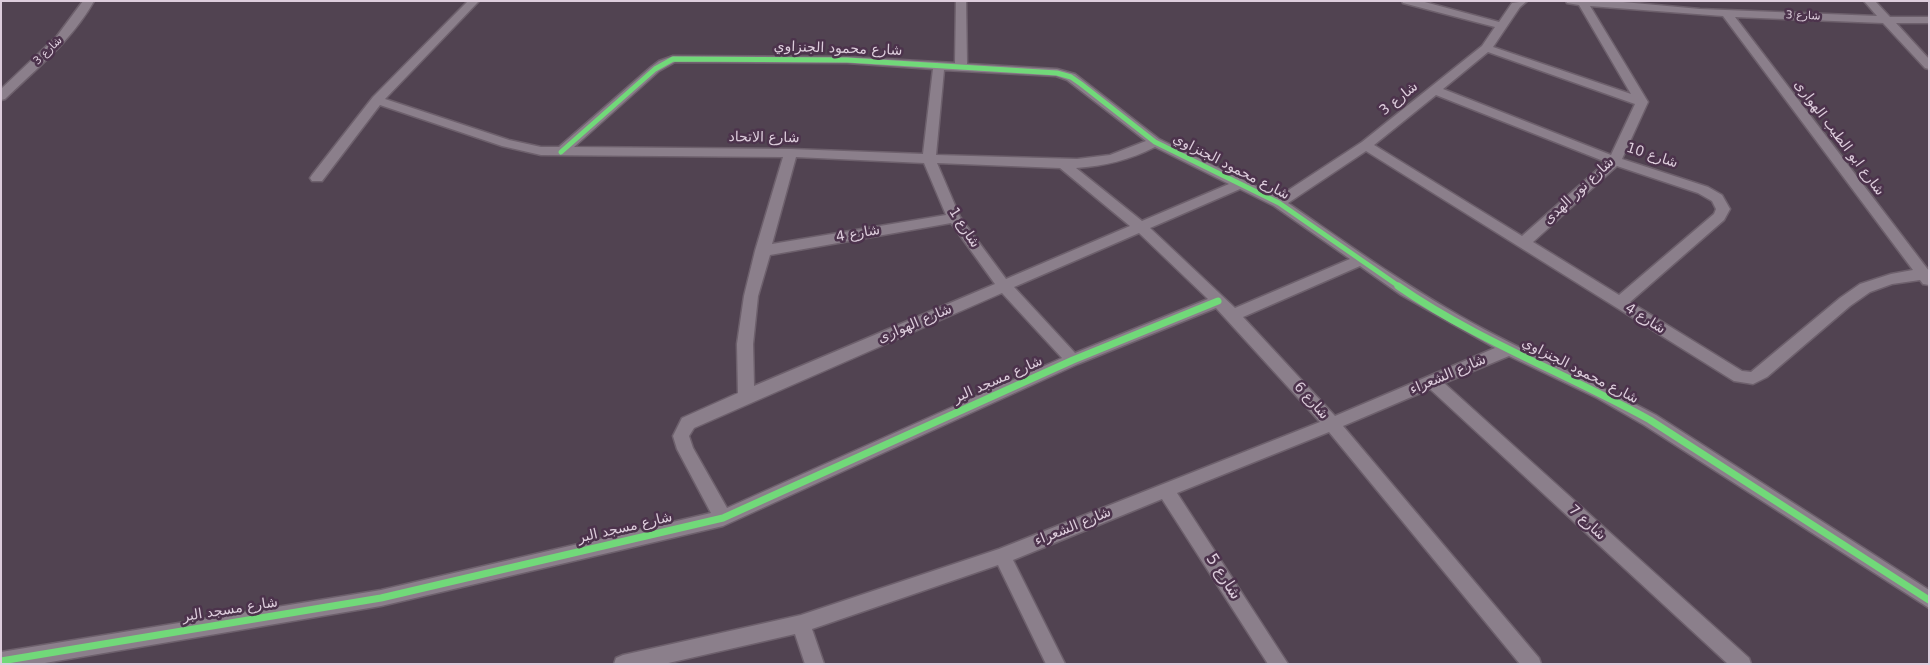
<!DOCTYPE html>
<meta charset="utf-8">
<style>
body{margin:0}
#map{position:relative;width:1930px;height:665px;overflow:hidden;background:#514351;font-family:"DejaVu Sans",sans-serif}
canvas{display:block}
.frame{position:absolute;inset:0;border:2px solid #ddcddc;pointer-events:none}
</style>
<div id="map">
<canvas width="1930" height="665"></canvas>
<div class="frame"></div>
</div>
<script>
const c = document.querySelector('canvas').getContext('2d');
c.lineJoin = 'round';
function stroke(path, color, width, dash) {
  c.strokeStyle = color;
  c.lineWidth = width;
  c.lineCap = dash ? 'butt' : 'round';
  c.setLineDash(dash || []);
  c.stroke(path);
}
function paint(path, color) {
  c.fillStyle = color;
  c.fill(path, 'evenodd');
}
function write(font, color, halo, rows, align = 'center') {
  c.font = font + ' "DejaVu Sans","Noto Sans Arabic",sans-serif';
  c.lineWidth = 5;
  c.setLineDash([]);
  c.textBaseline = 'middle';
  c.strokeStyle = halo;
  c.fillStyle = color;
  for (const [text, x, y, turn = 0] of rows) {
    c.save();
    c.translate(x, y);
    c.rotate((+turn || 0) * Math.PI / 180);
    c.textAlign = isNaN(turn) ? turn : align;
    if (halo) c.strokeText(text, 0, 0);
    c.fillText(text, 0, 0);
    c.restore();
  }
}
const minor = new Path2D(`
 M83,1H94C72,40 37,68 5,99L1,100V89L57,36Z
 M468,1H479L385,99L509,140L541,147H559L651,67L659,61L673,56L847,57L955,63L956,1H966L967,64L1057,69L1075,74L1159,139L1278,197L1362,142L1482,46L1495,27L1403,3L1402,1H1421L1499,22L1512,3L1527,1L1520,7L1493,47L1631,94L1579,5L1567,3L1566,1H1612L1700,9L1877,16L1864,1H1875L1890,17H1929V23H1896L1929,59V69L1925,68L1883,23L1735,17L1929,271V285L1923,284L1920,280L1892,284L1870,292L1850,306L1767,377L1753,384L1734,381L1366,151L1288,203C1345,242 1400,282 1460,316C1523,352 1591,380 1656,415L1929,590V608L1644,425L1597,398L1509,356L1444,383L1749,658L1751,664H1728L1430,389L1343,426L1539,658L1541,664H1520L1329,432L1177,493L1288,664H1268L1162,499L1013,560L1065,664H1046L998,565L812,629L824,664H805L795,634L664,664H614L616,658L623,655L801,615L999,549L1320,422L1216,308L1078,364L723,526L381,606L39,664H1V652L381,590L711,513L677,449L673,436L682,418L738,393L737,344L744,296L755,251L783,157L541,155L502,146L380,105L322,181H312L310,178L312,175L373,97ZM1590,6L1723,16L1913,270L1891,274L1860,284L1840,298L1751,372L1742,371L1630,302L1724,220L1730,209L1722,195L1708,187L1622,159L1648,102ZM1488,52L1635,104L1611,155L1443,89ZM675,62L847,63L933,69L923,154L791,149L574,147L659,71ZM944,70L1056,76L1067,80L1146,141L1110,155L1077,159L936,155ZM1436,95L1606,162L1522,236L1374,145ZM1155,147L1229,184L1142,221L1076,168C1104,166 1130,160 1155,147ZM796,157L924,163L946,215L772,244ZM937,163L1060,168L1130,226L1006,279L960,217ZM1617,166L1698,193L1712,201L1716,209L1714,214L1619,295L1533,242ZM1240,189L1274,206L1350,259L1235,308L1150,228ZM951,223L995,284L754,386L753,344L758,296L770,255ZM1139,233L1208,299L1075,353L1014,287ZM1360,266L1401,295L1495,348L1335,416L1243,317ZM1002,293L1062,358L727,508L693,448L689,436L694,428Z`);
const cyclewayFar1 = new Path2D(`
 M561,152L655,69L673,59L847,60L1057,73L1071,77L1081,84L1155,142L1279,203L1400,287`);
const cycleway = new Path2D(`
 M1398,286C1476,340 1567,374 1650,420L1929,600
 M1,661L381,598L723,518L1073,360L1218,301`);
const farStreetnames = [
 ["شارع 3",1803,16,2],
 ["شارع 3",48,51,-44]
];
const streetNames = [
 ["شارع محمود الجنزاوي",838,49,2],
 ["شارع 3",1399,99,-39],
 ["شارع الاتحاد",764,138,1],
 ["شارع ابو الطيب الهوارى",1839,138,53],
 ["شارع 10",1652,156,18],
 ["شارع محمود الجنزاوي",1231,167,27],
 ["شارع نور الهدى",1579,191,-43],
 ["شارع 1",964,228,57],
 ["شارع 4",858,234,-10],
 ["شارع 4",1645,319,32],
 ["شارع الهوارى",915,324,-23],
 ["شارع محمود الجنزاوي",1580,371,27],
 ["شارع الشعراء",1448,375,-23],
 ["شارع مسجد البر",998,380,-24],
 ["شارع 6",1311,401,48],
 ["شارع 7",1587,523,42],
 ["شارع الشعراء",1073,527,-22],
 ["شارع مسجد البر",625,528,-13],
 ["شارع مسجد البر",230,610,-9]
];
const nearStreetnames = [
 ["شارع 5",1223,577,57]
];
stroke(minor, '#6d606c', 3);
paint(minor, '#8b7f8b');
stroke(cyclewayFar1, '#71d979', 5);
stroke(cycleway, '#71d979', 7);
write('11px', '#ddcddc', '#4c334c', farStreetnames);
write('14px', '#ddcddc', '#4c334c', streetNames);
write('16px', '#ddcddc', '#4c334c', nearStreetnames);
</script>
